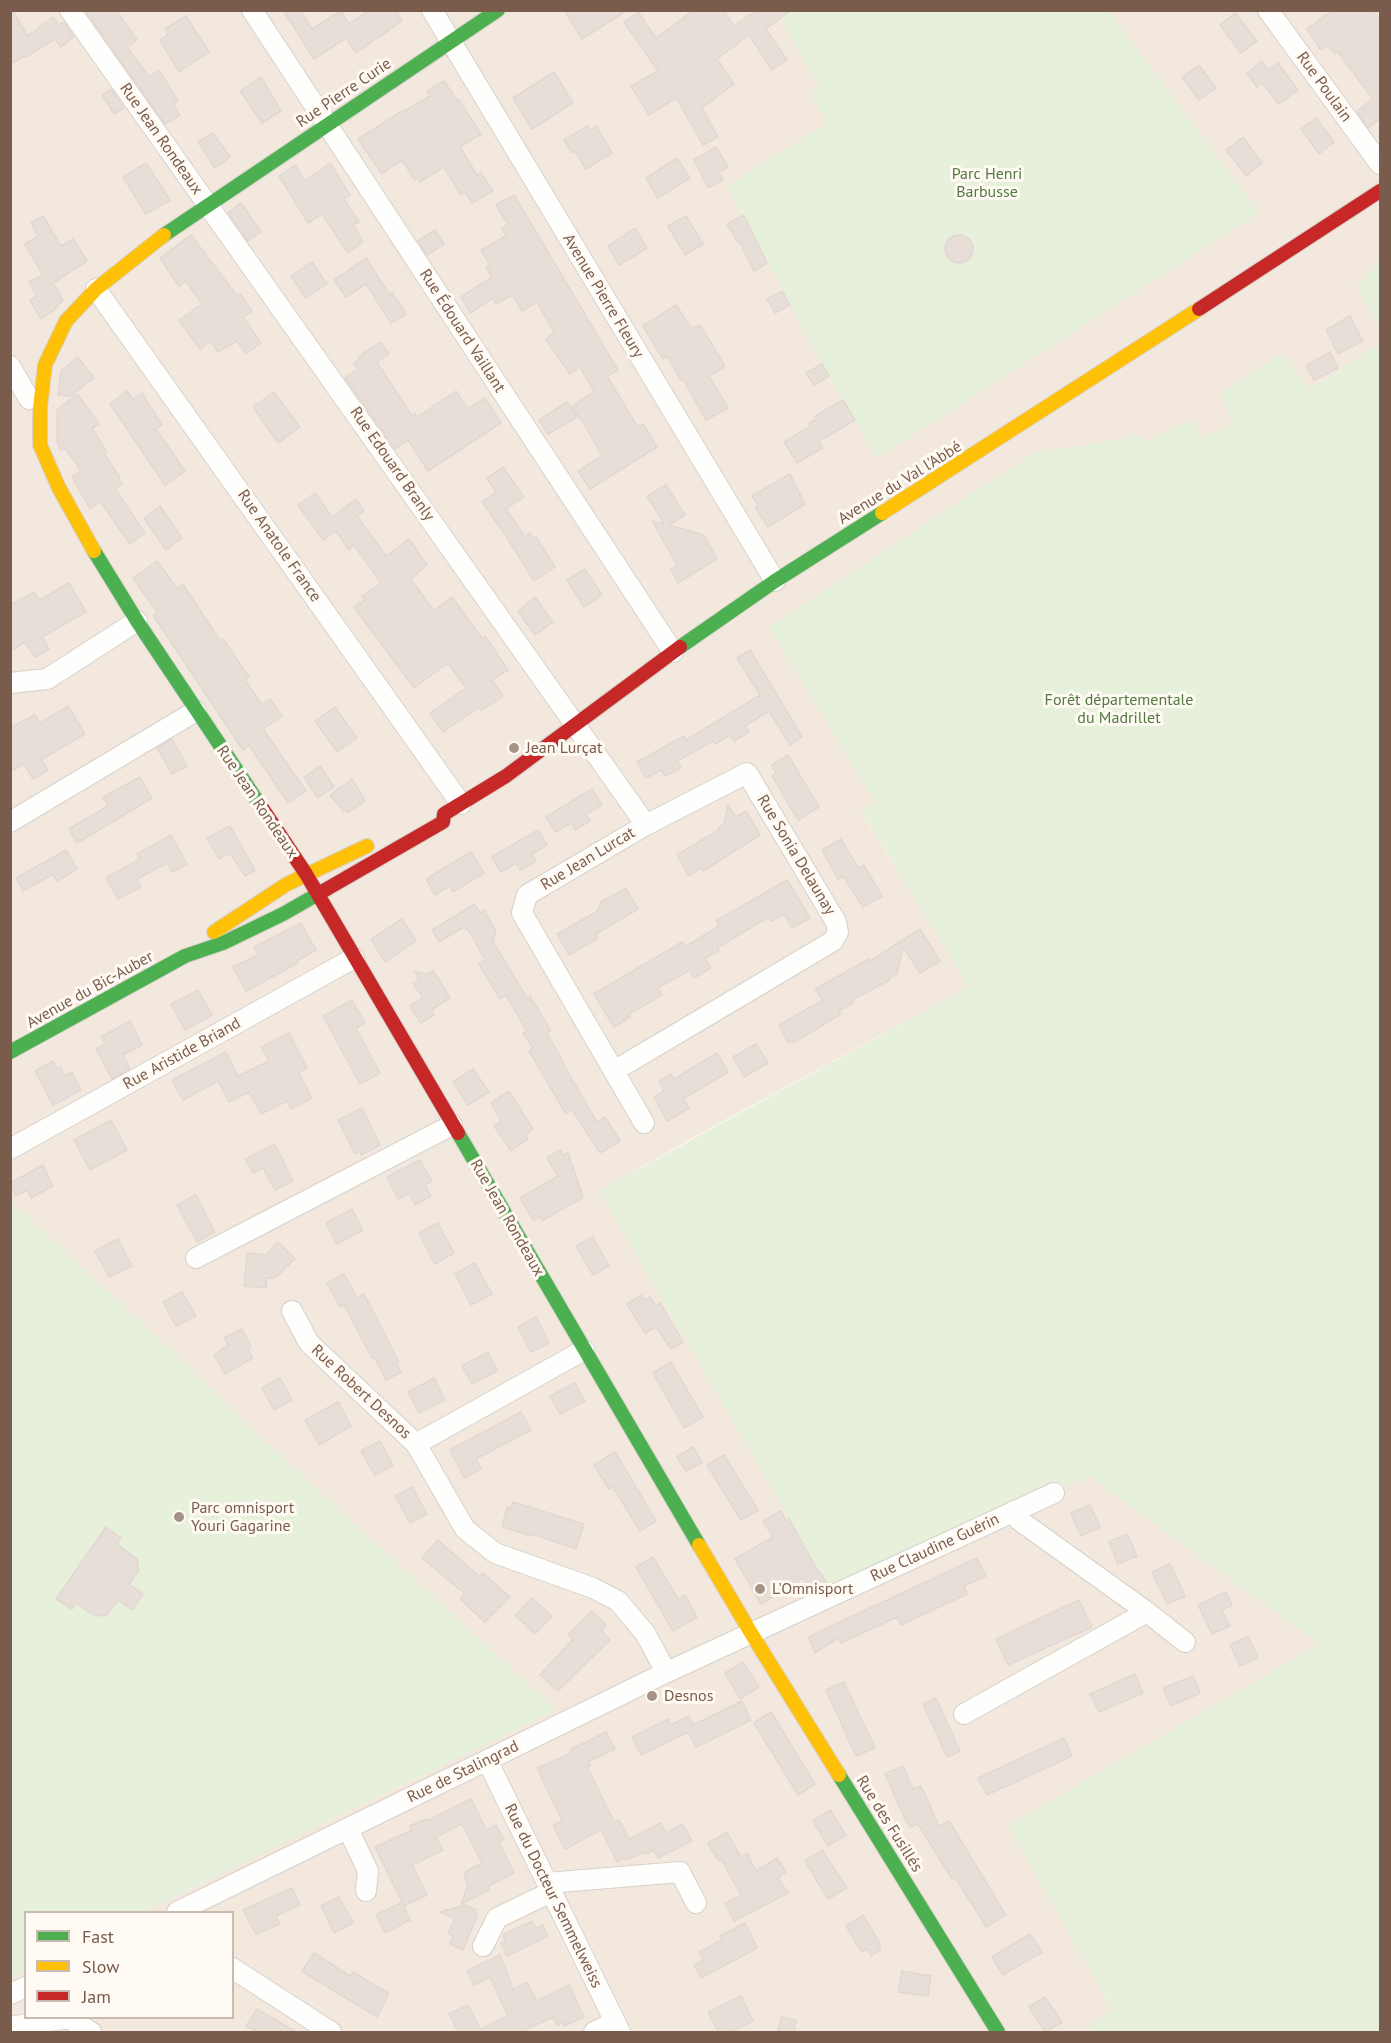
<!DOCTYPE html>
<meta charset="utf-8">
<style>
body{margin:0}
#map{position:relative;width:1391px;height:2043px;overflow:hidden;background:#f9f5f0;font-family:"PT Sans",sans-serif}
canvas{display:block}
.frame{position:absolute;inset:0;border:12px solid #7a5c4d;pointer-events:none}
.legend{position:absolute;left:24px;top:1911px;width:210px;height:108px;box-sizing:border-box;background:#fffaf3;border:2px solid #cabbb1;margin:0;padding:8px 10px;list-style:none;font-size:18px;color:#7a5c4d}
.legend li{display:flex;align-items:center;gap:12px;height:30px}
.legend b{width:30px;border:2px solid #cabbb1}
</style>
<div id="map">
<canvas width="1391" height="2043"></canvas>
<div class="frame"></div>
<ul class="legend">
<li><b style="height:8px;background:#4caf50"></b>Fast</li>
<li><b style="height:8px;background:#ffc107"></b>Slow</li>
<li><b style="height:8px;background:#c62828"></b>Jam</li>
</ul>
</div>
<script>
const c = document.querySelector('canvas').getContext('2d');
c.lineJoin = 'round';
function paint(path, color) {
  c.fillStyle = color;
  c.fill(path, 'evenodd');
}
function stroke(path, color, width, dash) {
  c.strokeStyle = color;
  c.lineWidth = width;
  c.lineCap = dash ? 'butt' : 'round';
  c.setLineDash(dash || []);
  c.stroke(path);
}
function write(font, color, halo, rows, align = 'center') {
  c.font = font + ' "PT Sans",sans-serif';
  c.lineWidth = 6;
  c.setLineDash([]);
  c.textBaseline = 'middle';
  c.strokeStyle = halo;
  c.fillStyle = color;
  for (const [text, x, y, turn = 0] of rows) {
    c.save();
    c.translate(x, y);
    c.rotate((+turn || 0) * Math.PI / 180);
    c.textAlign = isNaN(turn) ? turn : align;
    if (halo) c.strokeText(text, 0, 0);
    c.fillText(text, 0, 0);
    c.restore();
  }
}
const residential = new Path2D(`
 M11,11H1380V258L1357,287L1380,327V343L1310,389L1281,353L1232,423L1203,439L1192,419L1147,442L1138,434L1106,442L769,627L875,802L861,812L969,987L701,1133L599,1191L930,1542L1089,1476L1320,1644L1009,1826L1112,2010L1089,2028L1092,2032H11ZM26,1912H232V2018H26Z`);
const green = new Path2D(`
 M790,11H1109L1259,213L877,458L822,364L727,186L827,123L810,93L819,87L780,19Z
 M1380,258V327L1357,287Z
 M1380,343V2032H1092L1089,2028L1112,2009L1008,1826L1319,1644L1089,1476L930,1542L829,1587L599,1191L969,987L861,811L875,802L769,627L1034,453L1106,442L1138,434L1147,442L1192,419L1203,439L1232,423L1221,394L1281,353L1310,389Z
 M11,1201L175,1354L254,1431L556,1710L143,1912H26L25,1970L11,1978Z`);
const building = new Path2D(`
 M10,10H12L28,36L53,17L59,25L64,22L74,37L61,47L55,39L26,57L25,56L10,64Z
 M85,10H116L137,40L127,47L149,77L159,70L178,101L173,104L180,115L165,124Z
 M283,10H300L312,29L341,11L349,24L369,10H395L402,21L356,53L346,38L314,59Z
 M564,10H628L582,39Z
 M694,10H723L734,26L757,10H791L766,29L787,60L772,70L749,35L717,59L734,84L702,108L718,137L703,145L676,98L649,115L631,86L658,71L624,22L638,12L656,38Z
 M1333,10H1373L1380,21V119L1368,128L1357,111L1373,99L1338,52L1335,54L1328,45L1321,50L1307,29Z
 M1235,13L1257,41L1241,53L1220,25Z
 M186,16L209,52L179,72L160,40L168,35L165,29Z
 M1262,61L1268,70L1278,63L1298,90L1279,104L1262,83L1257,87L1247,73Z
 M1199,65L1216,88L1199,100L1182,77Z
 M554,72L573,103L532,129L513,98Z
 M261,77L281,111L262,123L240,91Z
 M444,81L457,100L458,99L481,134L460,147L477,175L481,173L493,191L472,203L465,192L461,195L444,167L420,182L418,178L415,180L402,160L382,174L358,139L402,111L403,112L430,96L427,91Z
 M111,89L124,108L114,114L102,95Z
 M1316,118L1334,142L1319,154L1301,129Z
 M588,126L590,130L596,126L612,153L586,169L575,151L572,153L564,140Z
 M213,133L230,157L215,168L198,142Z
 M1243,137L1262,163L1246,176L1226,150Z
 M716,147L728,167L719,172L723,180L708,188L694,160Z
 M677,158L690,178L658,198L646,178Z
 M146,163L170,200L146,214L123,177Z
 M330,163L350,195L344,199L359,222L353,225L363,242L348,253L322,214L308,223L279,176L295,165L305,181Z
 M514,195L618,370L607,376L638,427L643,424L657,447L590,489L578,471L602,456L583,422L571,407L594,391L580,367L570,374L546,340L554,332L537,302L522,311L512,295L496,304L493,298L470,313L461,297L492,277L486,267L490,265L481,250L506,236L502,228L508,224L496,205Z
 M241,203L261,232L248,241L228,213Z
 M744,215L767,263L754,271L739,241H737L727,224Z
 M43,216L61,246L73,239L87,261L53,283L63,300L53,311L41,319L30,300L37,296L29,282L43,275L25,244L38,236L31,223Z
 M686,216L703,244L685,255L668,226Z
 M635,228L647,248L619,265L608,246Z
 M435,230L444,244L427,255L418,241Z
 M945 249a14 14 0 1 1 28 0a14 14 0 1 1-28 0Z
 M191,235L237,296L240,294L252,311L243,317L261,343L246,354L237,341L218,352L211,341L200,349L179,320L202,304L186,281L179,286L160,258Z
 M366,258L389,294L392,292L406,314L391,323L366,284L346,297L334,280Z
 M312,262L327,284L306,298L291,276Z
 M782,291L790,305L775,313L767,299Z
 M676,305L692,329L700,325L725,366L709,376L728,408L706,420L683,379L681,380L667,356L663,359L643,326Z
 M1350,316L1363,341L1338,354L1326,330Z
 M380,342L389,354L377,362L412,416L415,414L417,417L456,391L468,409L485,398L501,423L428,471L408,440L395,449L345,378L358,369L353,363L359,359L358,357Z
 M1330,352L1338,368L1314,380L1306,366Z
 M78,357L94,378L70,396L58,395L61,371Z
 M822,364L829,376L814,385L806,373Z
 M127,391L133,399L142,393L162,425L156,429L185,471L165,485L110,404Z
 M274,392L300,427L278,443L253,407Z
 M77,394L99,424L92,428L107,452L104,454L120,477L118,478L122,484L115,489L145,533L130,544L100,501L90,509L72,477L81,470L65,448L61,451L57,442V410Z
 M843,400L855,420L819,441L823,448L797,463L784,442L811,426L809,423L817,419L815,416Z
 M567,402L577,417L548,434L539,420Z
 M503,467L524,497L506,509L525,537L530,533L533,539L536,537L555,567L534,581L506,536L482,502L496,492L487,478Z
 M790,474L805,504L768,527L755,507L758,505L752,496Z
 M666,485L685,515L669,525L704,535L717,559L678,583L671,569L677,565L652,521L664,524L647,496Z
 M315,493L332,517L356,499L364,511L357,516L386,556L409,539L427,565L411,579L434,611L452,597L482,638L485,636L508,670L492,680L503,696L481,711L479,707L443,732L430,713L466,688L448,663L414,688L354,607L365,600L362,596L381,583L354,545L349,550L336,531L323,540L298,505Z
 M160,506L182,538L166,550L144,518Z
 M157,561L177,588L183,584L220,641L223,639L249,677L245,680L262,705L270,699L282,716L263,729L306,791L288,803L249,745L243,750L153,615L157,612L133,578Z
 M585,569L602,595L584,607L567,580Z
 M69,583L86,612L42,637L49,649L35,657L25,642L10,651V605L34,592L40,600Z
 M535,597L553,622L535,635L518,611Z
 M750,650L802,737L790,745L769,711L745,726L749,732L734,741L730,735L715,744L713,741L677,761L681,768L665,776L661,770L646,778L637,762L684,736L686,740L760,695L737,658Z
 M68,706L85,734L41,760L48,770L33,779L24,764L10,772V728L35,715L40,723Z
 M335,707L357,738L337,752L315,721Z
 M172,739L187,766L172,774L157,748Z
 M788,755L819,807L798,820L772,776L776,773L772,765Z
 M320,766L334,787L318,798L304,777Z
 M140,777L152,798L77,843L69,829L108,806L103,797Z
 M352,779L365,801L348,813L346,810L344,812L330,795Z
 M592,789L602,805L586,814L590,821L575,830L571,823L556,832L546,817Z
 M728,805L736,817L746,811L760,835L703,871L701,868L689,876L677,855L719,830L718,828L724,824Z
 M230,826L255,870L245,876L230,853L219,859L207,838Z
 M538,830L547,845L532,854L536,861L520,870L516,863L501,872L492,857Z
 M171,835L187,864L172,872L167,863L137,879L141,887L118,899L106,878L140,859L137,854Z
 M841,839L858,868L864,865L882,896L863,907L843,876L838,879L822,850Z
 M66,850L77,869L57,881L53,874L23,891L16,878Z
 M471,852L484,873L453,892L450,886L435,895L426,879Z
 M787,880L810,918L792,928L784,914L771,921L769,917L717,948L719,951L705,958L711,968L694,978L690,970L658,988L662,995L629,1014L630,1017L614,1027L594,994L682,942L685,947L719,926L716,921Z
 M626,888L638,909L596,934L598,938L569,955L557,934L598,911L601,902Z
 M475,904L480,913L484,910L496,931L493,942L527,998L530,996L551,1031L547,1033L564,1064H563L597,1122L605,1117L620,1141L600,1153L572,1110L566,1114L529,1051L533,1048L523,1033L527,1031L506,995L500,999L479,964L485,960L471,934L464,927L439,942L432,930Z
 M402,919L416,941L385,962L371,939Z
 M301,923L316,950L297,961L298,963L246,991L233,967L258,955L254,947Z
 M920,929L940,961L920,973L903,947L897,974L889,978L890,980L853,999L854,1002L839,1011L841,1014L815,1030L794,1042H788L779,1025L823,1000L815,989L869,959L870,961Z
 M433,970L450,998L431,1010L434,1015L421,1023L410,1006L423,998L413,983L419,979L415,972L428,974Z
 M198,990L212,1015L185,1030L171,1004Z
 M352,1000L365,1023L356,1028L380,1073L360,1084L323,1016Z
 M130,1021L142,1045L123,1055L130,1069L112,1079L96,1049L105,1044L101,1037Z
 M289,1033L307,1068L299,1073L312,1098L291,1109L287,1101L261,1114L249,1092L229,1102L218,1081L183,1100L172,1080L226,1052L238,1076L269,1061L261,1047Z
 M756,1044L768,1063L744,1077L733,1057Z
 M717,1053L728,1072L683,1099L689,1108L667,1121L654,1097L664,1091L659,1081L671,1074L674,1079Z
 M53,1061L57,1069L60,1067L64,1076L72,1072L81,1090L53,1105L35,1071Z
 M473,1069L489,1092L468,1105L453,1082Z
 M509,1091L533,1129L525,1134L528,1139L511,1151L494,1126L501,1121L491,1103Z
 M362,1108L380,1145L361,1155L360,1151L355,1154L338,1120Z
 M111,1120L127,1150L90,1170L74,1140Z
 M275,1144L293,1181L275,1190L263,1168L253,1173L245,1159Z
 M560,1150L563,1155L568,1153L583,1197L542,1221L540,1217L534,1221L520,1198L558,1176L547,1158Z
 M420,1160L432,1181L425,1185L431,1196L415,1205L409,1193L398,1199L387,1177Z
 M43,1165L53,1186L31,1198L27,1190L16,1196L10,1183Z
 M196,1195L215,1232L197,1242L177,1205Z
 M352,1209L363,1230L337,1244L326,1223Z
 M438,1223L454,1253L435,1264L419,1233Z
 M593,1237L609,1266L593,1275L576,1246Z
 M118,1239L132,1266L109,1277L95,1251Z
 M278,1242L295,1259L275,1278H267L266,1288L244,1286L247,1253L266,1255Z
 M475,1263L492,1294L471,1305L455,1274Z
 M344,1274L357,1298L364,1294L399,1362L396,1363L401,1372L386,1380L374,1357L372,1358L344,1305L340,1307L327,1283Z
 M182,1292L196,1316L176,1326L163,1302Z
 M641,1295L645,1300L650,1297L656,1306L660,1303L683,1342L671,1349L656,1327L645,1333L627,1304Z
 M536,1317L549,1343L531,1352L518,1327Z
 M242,1329L251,1347L248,1349L253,1358L225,1374L214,1355L228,1345L224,1338Z
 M488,1352L497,1371L472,1384L462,1366Z
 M671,1362L703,1417L684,1428L653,1373Z
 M280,1378L292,1400L274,1410L262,1388Z
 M434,1378L445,1400L419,1413L408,1392Z
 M575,1383L585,1401L560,1414L550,1396Z
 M338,1402L351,1426L319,1445L305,1420Z
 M521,1412L531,1430L476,1459L481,1469L464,1478L450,1450Z
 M380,1441L393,1465L375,1475L361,1451Z
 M693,1447L702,1462L686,1471L677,1457Z
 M615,1452L656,1521L640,1531L613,1487L609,1489L594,1465Z
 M724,1455L758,1510L741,1520L707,1465Z
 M412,1487L427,1514L410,1523L395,1496Z
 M513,1502L584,1524L576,1549L532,1534L531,1536L502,1527L507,1507L511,1508Z
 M1090,1505L1100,1527L1081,1536L1071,1513Z
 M781,1511L786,1521L789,1519L819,1573L820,1572L828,1585L811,1592L804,1578L761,1604L735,1559L773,1537L763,1521Z
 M106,1527L121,1538L117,1544L137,1559L139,1570L129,1584L143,1594L132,1610L118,1600L107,1615L95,1616L76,1603L72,1609L56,1599Z
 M1127,1534L1137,1556L1118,1564L1109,1542Z
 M438,1540L480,1577L483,1573L510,1597L485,1622L460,1599L465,1594L422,1558Z
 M653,1557L678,1599L685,1595L697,1617L673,1631L636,1567Z
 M977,1558L986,1576L964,1586L967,1594L901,1625L897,1617L841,1643L838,1638L815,1653L808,1637Z
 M1170,1564L1185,1596L1167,1604L1152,1572Z
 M1226,1592L1232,1605L1222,1610L1230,1626L1212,1634L1198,1605Z
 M532,1598L552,1616L535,1634L515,1615Z
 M1079,1600L1092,1627L1008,1665L996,1639Z
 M591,1611L606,1625L601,1631L610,1640L558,1691L540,1675L573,1639L568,1635Z
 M1248,1636L1258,1658L1240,1666L1230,1645Z
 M743,1662L759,1687L740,1699L725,1673Z
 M1135,1674L1143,1693L1099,1712L1090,1694Z
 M1193,1676L1200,1693L1171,1706L1163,1688Z
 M844,1682L875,1748L856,1756L826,1690Z
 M936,1698L960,1751L947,1757L923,1704Z
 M742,1701L751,1720L696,1747L688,1732L641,1755L632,1737L668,1719L671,1725L689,1716L693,1725Z
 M771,1712L815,1784L798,1795L754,1723Z
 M606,1732L615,1749L588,1762L590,1766L587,1767L614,1822L619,1820L629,1839L661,1823L666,1833L683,1824L692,1841L658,1858L654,1850L646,1854L645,1852L626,1860L624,1858L617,1862L601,1830L565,1849L553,1825L562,1821L537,1768L572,1753L570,1750Z
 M1064,1738L1072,1756L987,1795L978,1778Z
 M903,1766L913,1789L921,1786L939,1826L949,1821L1006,1915L986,1927L955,1877L952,1879L918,1824L910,1827L905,1819L885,1774Z
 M471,1799L486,1830L496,1825L504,1840L499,1842L514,1873L490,1885L488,1891L461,1904L468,1885L464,1877L466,1871L482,1863L462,1824L436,1837L443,1850L412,1865L427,1895L404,1906L375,1847L412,1830L410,1826L426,1819L427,1821Z
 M830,1810L846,1835L828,1846L813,1821Z
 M727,1832L741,1857L747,1853L756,1871L777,1858L786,1872L778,1878L788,1893L734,1921L725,1903L741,1895L721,1859L718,1860L708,1843Z
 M822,1850L847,1888L828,1899L805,1861Z
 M292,1888L300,1905L276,1916L280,1924L256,1934L243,1910Z
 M339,1897L353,1923L334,1933L321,1906Z
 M402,1902L410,1920L385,1933L376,1915Z
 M465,1905L476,1910L475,1912L478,1914L463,1950L450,1944L453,1936L448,1934L455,1918L440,1912Z
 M863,1915L880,1944V1950L871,1956L867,1949L861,1952L846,1926Z
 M532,1921L536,1928L543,1925L548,1936L507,1956L501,1943L505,1941L503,1935Z
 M745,1923L757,1948L701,1978L694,1965L703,1960L699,1952L722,1940L720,1936Z
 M1030,1934L1042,1952L1003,1975L992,1957Z
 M314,1953L350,1976L353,1972L389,1994L377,2017L302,1971Z
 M500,1955L513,1989L527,1982L537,2001L569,1985L584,2017L564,2026L563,2022L557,2025L553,2017L521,2032H458L449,2014L468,2005L480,2029L508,2016L490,1977L474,1985L467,1971Z
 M902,1971L931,1976L928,1996L898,1992Z
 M741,1996L753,2021L730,2032H718L708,2012Z
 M1045,1997L1062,2022L1045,2032L1029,2007Z
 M257,2009L296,2032H257L246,2026Z
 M781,2017L796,2020L794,2032H778Z`);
const street = new Path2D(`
 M70,10L646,825L527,895L522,913L644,1123
 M252,10L673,652
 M432,10L775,581
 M1268,10L1380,164
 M96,289L461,804
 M10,366L29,399
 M10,683L47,679L137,621
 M10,822L196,711
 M614,1071L833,941L838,932L836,922L747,773L646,825
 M10,1149L354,958
 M196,1258L452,1125
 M292,1311L309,1343L416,1444L465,1529L495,1553L593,1588L618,1601L645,1633L666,1672
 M416,1444L584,1350
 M1014,1511L1019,1520L1147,1612L1185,1642
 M964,1714L1147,1612
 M487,1760L620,2032
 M348,1829L368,1871L366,1891
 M547,1883L680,1872L696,1903
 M177,1912L663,1674L1054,1493
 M483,1946L497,1918L551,1892
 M232,1968L331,2032
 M10,1994L26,1987
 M68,2018L91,2032
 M10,2027L68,2018
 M594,2032L615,2022`);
const fast = new Path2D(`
 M164,235L498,10
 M94,551L137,621L260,805
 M680,647L775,581L882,513
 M10,1052L185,956L223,943L283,914L325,890
 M458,1133L699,1545
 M839,1775L998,2032`);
const slow = new Path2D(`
 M882,513L1199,309
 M94,551L59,488L40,445V408L45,365L66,321L96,289L164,235
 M214,932L287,884L367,846
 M699,1545L751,1633L839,1775`);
const jam = new Path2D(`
 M1199,309L1380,191
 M260,805L306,874L458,1133
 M325,890L443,822L444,814L506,776L680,647`);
const markers = [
 [514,748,6,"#a69286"],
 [179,1517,6,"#a69286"],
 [760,1589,6,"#a69286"],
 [652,1696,6,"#a69286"]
];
const streetNames = [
 ["Rue Poulain",1324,87,54],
 ["Rue Pierre Curie",344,93,-34],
 ["Rue Jean Rondeaux",161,139,55],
 ["Avenue Pierre Fleury",603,296,59],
 ["Rue Édouard Vaillant",462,331,57],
 ["Rue Edouard Branly",392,464,55],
 ["Avenue du Val l'Abbé",900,483,-32],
 ["Rue Anatole France",279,546,55],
 ["Rue Jean Rondeaux",257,802,56],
 ["Rue Sonia Delaunay",796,855,59],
 ["Rue Jean Lurcat",588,859,-31],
 ["Avenue du Bic-Auber",90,990,-29],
 ["Rue Aristide Briand",182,1054,-29],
 ["Rue Jean Rondeaux",507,1218,60],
 ["Rue Robert Desnos",361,1392,43],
 ["Rue Claudine Guérin",935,1548,-25],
 ["Rue de Stalingrad",463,1772,-26],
 ["Rue des Fusillés",889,1824,58],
 ["Rue du Docteur Semmelweiss",553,1896,64]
];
const parkNames = [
 ["Parc Henri",987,174],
 ["Barbusse",987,192],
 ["Forêt départementale",1119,700],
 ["du Madrillet",1119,718]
];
const poiNames = [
 ["Jean Lurçat",526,748],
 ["Parc omnisport",191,1508],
 ["Youri Gagarine",191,1526],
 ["L'Omnisport",772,1589],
 ["Desnos",664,1696]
];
paint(residential, '#f2e8de');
paint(green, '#e7f0db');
paint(building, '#e6ded7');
stroke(building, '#e2d8d2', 1.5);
stroke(street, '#d7d1cb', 22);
stroke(fast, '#d9d2cb', 16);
stroke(slow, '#d9d2cb', 16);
stroke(jam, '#d9d2cb', 16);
stroke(street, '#fefefd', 20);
stroke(fast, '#4caf50', 14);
stroke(slow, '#ffc107', 14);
stroke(jam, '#c62828', 14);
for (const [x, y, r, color] of markers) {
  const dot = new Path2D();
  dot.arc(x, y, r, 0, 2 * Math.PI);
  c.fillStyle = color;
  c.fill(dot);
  stroke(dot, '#fffaf3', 2);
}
write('16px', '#7a5c4d', '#fffaf3', streetNames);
write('16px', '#537a41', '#fffaf3', parkNames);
write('16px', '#7a5c4d', '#fffaf3', poiNames, 'left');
</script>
